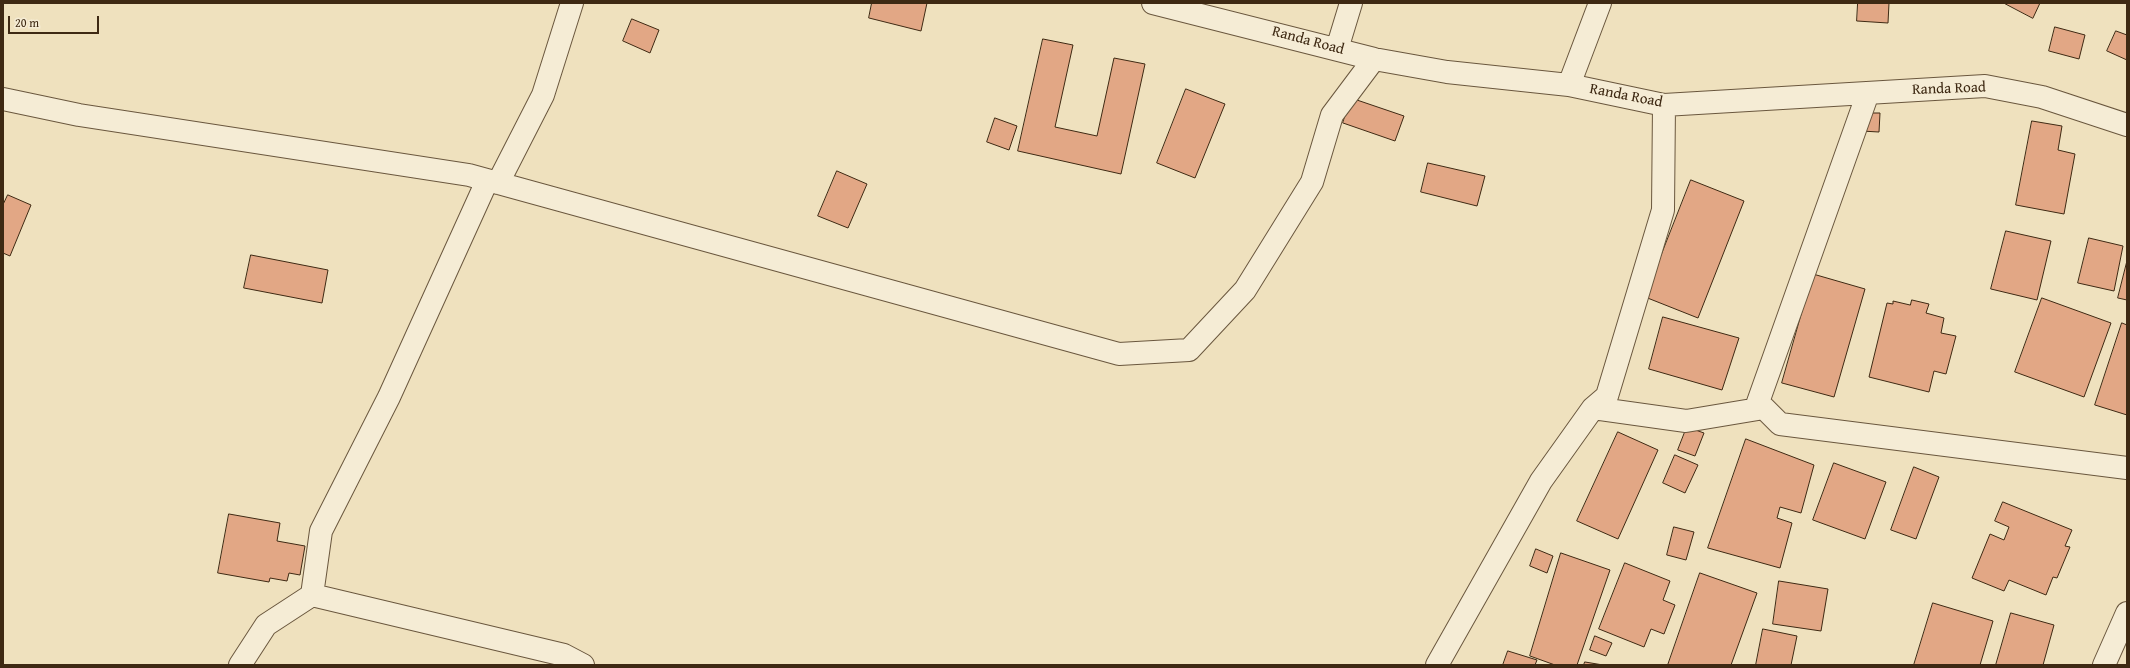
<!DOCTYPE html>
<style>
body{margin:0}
#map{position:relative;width:2130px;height:668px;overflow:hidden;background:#efe1be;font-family:"Gentium Book Plus",serif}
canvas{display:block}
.frame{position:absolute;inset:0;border:4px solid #3e2913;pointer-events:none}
.scale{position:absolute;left:8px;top:16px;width:91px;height:18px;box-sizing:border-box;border:2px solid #3e2913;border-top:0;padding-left:5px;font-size:12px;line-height:14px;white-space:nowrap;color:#3e2913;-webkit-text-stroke:3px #f5ecd5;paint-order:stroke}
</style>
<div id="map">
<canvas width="2130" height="668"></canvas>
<div class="frame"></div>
<div class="scale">20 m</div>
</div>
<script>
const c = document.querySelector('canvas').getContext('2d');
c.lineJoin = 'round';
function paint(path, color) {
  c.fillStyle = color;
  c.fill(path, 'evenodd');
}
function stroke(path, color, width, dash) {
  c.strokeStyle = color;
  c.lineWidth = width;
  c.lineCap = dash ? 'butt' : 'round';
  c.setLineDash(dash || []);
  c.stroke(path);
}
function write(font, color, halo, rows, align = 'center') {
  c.font = font + ' "Gentium Book Plus",serif';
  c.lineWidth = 4;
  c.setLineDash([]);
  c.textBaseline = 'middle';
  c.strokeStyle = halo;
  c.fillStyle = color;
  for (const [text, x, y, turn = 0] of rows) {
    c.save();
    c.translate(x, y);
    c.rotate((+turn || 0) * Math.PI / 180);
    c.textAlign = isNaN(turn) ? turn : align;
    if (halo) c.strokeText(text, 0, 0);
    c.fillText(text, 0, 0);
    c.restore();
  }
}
const building = new Path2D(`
 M872,3H927L921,31L869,18Z
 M1858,3H1889L1888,23L1857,21Z
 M2004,3H2040L2033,18Z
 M632,19L659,30L650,53L623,41Z
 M2055,27L2085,35L2079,59L2049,51Z
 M2116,31L2127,35V60L2107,51Z
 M1043,39L1073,45L1055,127L1097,136L1114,58L1145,64L1121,174L1018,151Z
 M1186,89L1225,104L1195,178L1157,163Z
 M1351,98L1404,116L1395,141L1343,123Z
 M1862,113H1880L1879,132L1861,131Z
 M995,118L1017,126L1009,150L987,142Z
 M2032,121L2062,126L2058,150L2075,154L2064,214L2016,205Z
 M1428,163L1485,176L1477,206L1421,192Z
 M837,171L867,184L848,228L818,216Z
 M1691,180L1744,201L1698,318L1645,297Z
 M8,195L31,205L10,256L3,253V205Z
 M2006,231L2051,241L2037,300L1991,289Z
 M2089,238L2123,246L2114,291L2078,283Z
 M251,255L328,270L322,303L244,288Z
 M2127,261V300L2118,298Z
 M1813,274L1865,289L1834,397L1782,383Z
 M2042,298L2111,323L2084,397L2015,372Z
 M1912,300L1929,304L1926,313L1944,318L1941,333L1956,336L1946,374L1934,371L1929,392L1869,377L1887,303L1893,304V301L1910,305Z
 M1663,317L1739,338L1722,390L1649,369Z
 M2122,323L2127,325V415L2095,405Z
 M1687,427L1704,433L1695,456L1678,450Z
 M1618,432L1658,450L1618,539L1577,521Z
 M1746,439L1814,465L1801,513L1780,507L1777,518L1792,523L1780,568L1708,548Z
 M1675,455L1698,465L1685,493L1663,483Z
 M1834,463L1886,482L1865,539L1813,520Z
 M1914,467L1939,477L1916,539L1891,530Z
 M2003,502L2072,530L2065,546L2070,547L2057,578L2053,577L2046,595L2009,580L2004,591L1972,578L1990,534L2004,540L2009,527L1995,521Z
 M229,514L280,523L277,541L305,546L300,575L289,573L287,581L270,578L269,582L218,573Z
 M1674,527L1694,532L1686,560L1667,555Z
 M1536,549L1553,556L1547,573L1530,566Z
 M1561,553L1610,570L1577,665H1555L1530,656Z
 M1625,563L1670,581L1663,600L1675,605L1664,634L1651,629L1644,647L1599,629Z
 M1700,573L1757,593L1731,665H1668Z
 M1779,581L1828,589L1821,631L1773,624Z
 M1933,603L1993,621L1980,665H1914Z
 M2011,613L2054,625L2043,665H1996Z
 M1763,629L1797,636L1791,665H1756Z
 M1595,636L1612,643L1606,656L1590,650Z
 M1508,651L1537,660L1535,665H1503Z
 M1585,662L1603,665H1584Z`);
const street = new Path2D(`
 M1153,3L1374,59L1447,72L1569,85L1664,105L1985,86L2042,97L2127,125
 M1337,49L1351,3
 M1569,85L1600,3
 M1868,93L1757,405L1764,408L1780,424L2127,468
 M3,99L79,115L469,175L1119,354L1189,350L1245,290L1312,182L1332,115L1374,59
 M498,183L543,95L572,3
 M1593,408L1686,421L1764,408
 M312,595L564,655L583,665
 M240,665L266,625L312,595L321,531L389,397L487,181
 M1437,665L1541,481L1593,408L1607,396L1663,210L1664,105
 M2104,665L2127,613`);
const streetNames = [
 ["Randa Road",1308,41,15],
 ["Randa Road",1949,89,-2],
 ["Randa Road",1626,96,11]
];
paint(building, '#e2a785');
stroke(building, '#3e2913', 1);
stroke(street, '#6a573e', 24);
stroke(street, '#f5ecd5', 22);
write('15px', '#3e2913', '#f5ecd5', streetNames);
</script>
